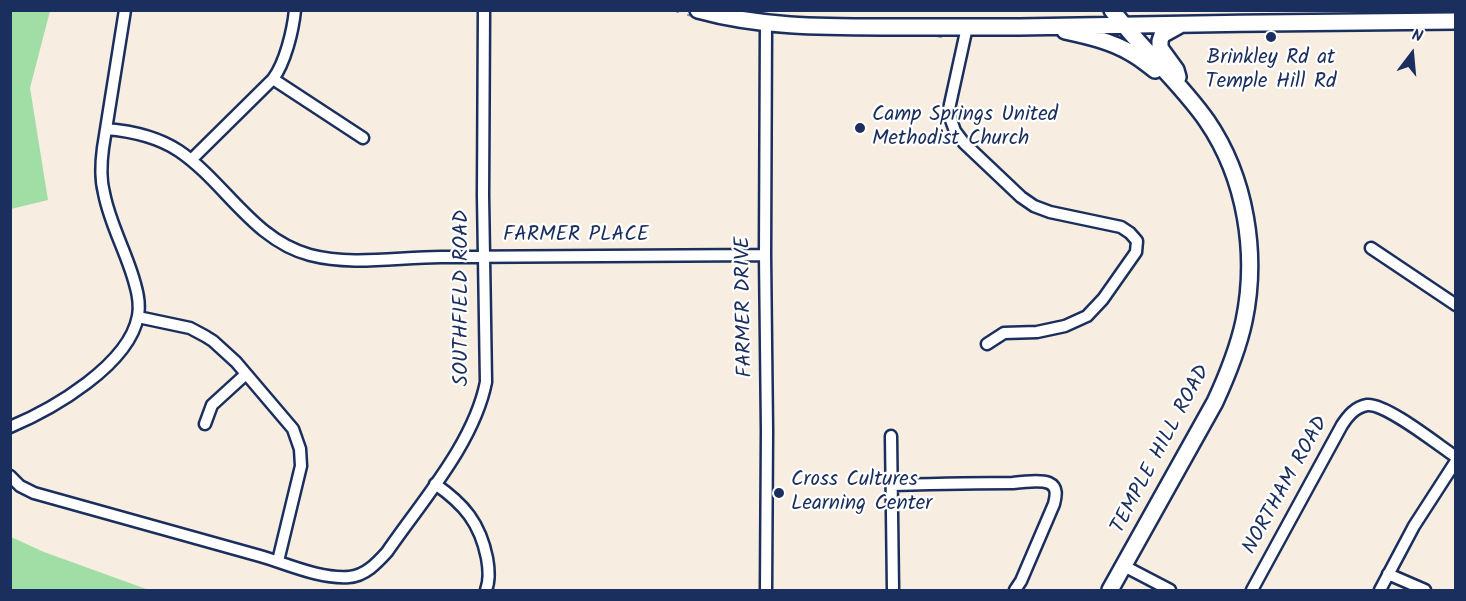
<!DOCTYPE html>
<style>
body{margin:0}
#map{position:relative;width:1466px;height:601px;overflow:hidden;background:#f7ede0;font-family:Kalam,sans-serif}
canvas{display:block}
.frame{position:absolute;inset:0;border:12px solid #1b2f5e;pointer-events:none}
.north{position:absolute;left:1382px;top:24px;width:60px;height:60px;-webkit-text-stroke:4px #fff;paint-order:stroke;rotate:16deg;font-size:16px;font-weight:700;line-height:24px;text-align:center;color:#1b2f5e}
.north::after{content:'';display:block;margin:auto;width:21px;height:27px;background:#1b2f5e;clip-path:polygon(50% 0,100% 100%,50% 72%,0 100%)}
</style>
<div id="map">
<canvas width="1466" height="601"></canvas>
<div class="frame"></div>
<div class="north">N</div>
</div>
<script>
const c = document.querySelector('canvas').getContext('2d');
c.lineJoin = 'round';
function paint(path, color) {
  c.fillStyle = color;
  c.fill(path, 'evenodd');
}
function stroke(path, color, width, dash) {
  c.strokeStyle = color;
  c.lineWidth = width;
  c.lineCap = dash ? 'butt' : 'round';
  c.setLineDash(dash || []);
  c.stroke(path);
}
function write(font, color, halo, rows, align = 'center') {
  c.font = font + ' Kalam,sans-serif';
  c.lineWidth = 4.5;
  c.setLineDash([]);
  c.textBaseline = 'middle';
  c.strokeStyle = halo;
  c.fillStyle = color;
  for (const [text, x, y, turn = 0] of rows) {
    c.save();
    c.translate(x, y);
    c.rotate((+turn || 0) * Math.PI / 180);
    c.textAlign = isNaN(turn) ? turn : align;
    if (halo) c.strokeText(text, 0, 0);
    c.fillText(text, 0, 0);
    c.restore();
  }
}
const green = new Path2D(`
 M11,10L50,11L30,88L48,200L11,209Z
 M11,537L44,552L149,590H11Z`);
const stream = new Path2D(`
 M674,10L678,12
 M688,15L697,17
 M785,33L837,35L872,34
 M929,34L941,37`);
const street = new Path2D(`
 M766,23L765,255L767,431L766,590
 M967,27L949,109L951,120L955,131L964,143L1021,197L1034,206L1050,212L1121,227L1130,233L1137,241L1136,252L1103,299L1087,316L1065,326L1037,332L1004,333L987,344
 M273,79L363,138
 M106,129C131,131 158,137 179,151C225,182 253,240 310,255C352,266 398,257 441,257C549,256 657,255 765,255
 M191,160L273,79C285,63 293,31 295,10
 M1371,248L1456,305
 M138,317L190,328L205,336L213,341L236,362L293,429L300,449L301,466L278,561
 M205,424L212,405L246,374
 M10,427C53,409 129,365 138,316C140,305 138,294 135,284C127,253 110,225 104,193C100,178 101,163 103,148L125,10
 M891,436L893,590
 M10,476L20,486L34,493C109,514 185,535 260,556C288,564 319,579 349,577C365,576 377,563 387,552C422,501 474,443 486,382L483,195L484,10
 M435,484C464,504 480,523 487,558C489,569 490,580 486,590
 M892,485C932,484 973,483 1013,483C1021,482 1042,480 1049,483C1058,487 1056,496 1054,504L1021,581L1015,590
 M1124,566L1170,590
 M1388,574L1425,590
 M1252,590L1342,425C1348,416 1355,407 1367,405C1386,403 1438,445 1456,457
 M1380,590L1414,526L1456,461`);
const secondary = new Path2D(`
 M698,10C759,27 821,27 883,27C928,27 974,27 1019,27C1165,24 1310,22 1456,21
 M1065,31C1088,36 1111,41 1131,53C1139,57 1147,64 1155,70
 M1178,77L1176,70L1160,48V41L1162,35L1180,25
 M1110,590L1215,402C1227,376 1238,349 1244,321C1258,254 1246,178 1207,121C1180,82 1141,49 1112,10`);
const markers = [
 [1271,37,6,"#1b2f5e"],
 [860,128,6,"#1b2f5e"],
 [779,493,6,"#1b2f5e"]
];
const poiNames = [
 ["Brinkley Rd at",1271,59,"center"],
 ["Temple Hill Rd",1271,83,"center"],
 ["Camp Springs United",872,116],
 ["Methodist Church",872,140],
 ["Cross Cultures",791,481],
 ["Learning Center",791,505]
];
const streetNames = [
 ["FARMER PLACE",576,236],
 ["SOUTHFIELD ROAD",463,298,-90],
 ["FARMER DRIVE",746,307,-91],
 ["TEMPLE HILL ROAD",1162,450,-62],
 ["NORTHAM ROAD",1287,486,-61]
];
paint(green, '#a1dea5');
stroke(stream, '#6a96bf', 2);
stroke(street, '#1b2f5e', 15);
stroke(secondary, '#1b2f5e', 20);
stroke(street, '#fff', 10);
stroke(secondary, '#fff', 15);
for (const [x, y, r, color] of markers) {
  const dot = new Path2D();
  dot.arc(x, y, r, 0, 2 * Math.PI);
  c.fillStyle = color;
  c.fill(dot);
  stroke(dot, '#fff', 2);
}
write('21px', '#1b2f5e', '#fff', poiNames, 'left');
write('21px', '#1b2f5e', '#fff', streetNames);
</script>
